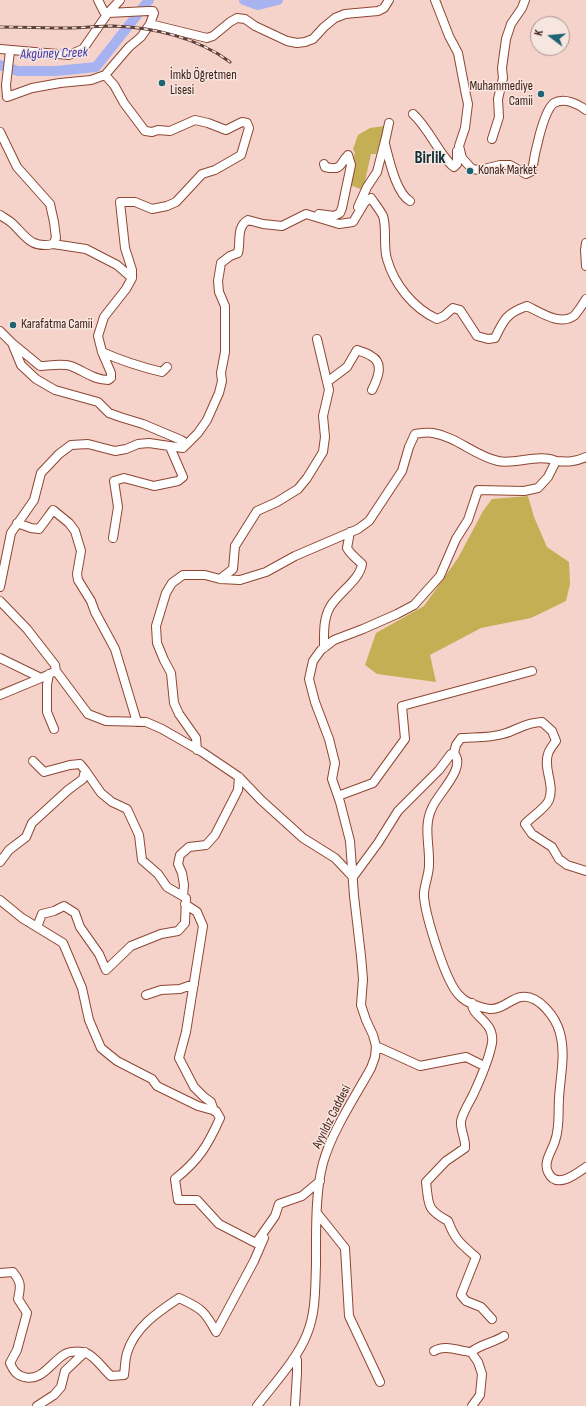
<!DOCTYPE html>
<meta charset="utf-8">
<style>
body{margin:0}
#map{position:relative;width:586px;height:1406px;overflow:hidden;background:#f6d3ca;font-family:"Sofia Sans Condensed",sans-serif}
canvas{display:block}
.north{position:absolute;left:530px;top:16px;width:40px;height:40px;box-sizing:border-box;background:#f7e5e0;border:1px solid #ab948d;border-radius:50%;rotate:286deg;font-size:11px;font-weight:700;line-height:16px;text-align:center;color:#391a11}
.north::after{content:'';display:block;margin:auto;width:14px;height:18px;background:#1c6373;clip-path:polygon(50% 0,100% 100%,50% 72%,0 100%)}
</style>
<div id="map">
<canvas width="586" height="1406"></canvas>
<div class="north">K</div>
</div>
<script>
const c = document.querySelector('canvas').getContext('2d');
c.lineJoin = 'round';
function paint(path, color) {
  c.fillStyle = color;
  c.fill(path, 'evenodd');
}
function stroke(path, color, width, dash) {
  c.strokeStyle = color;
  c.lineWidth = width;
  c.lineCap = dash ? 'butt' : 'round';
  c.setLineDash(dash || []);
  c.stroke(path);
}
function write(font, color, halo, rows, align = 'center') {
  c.font = font + ' "Sofia Sans Condensed",sans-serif';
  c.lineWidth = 3;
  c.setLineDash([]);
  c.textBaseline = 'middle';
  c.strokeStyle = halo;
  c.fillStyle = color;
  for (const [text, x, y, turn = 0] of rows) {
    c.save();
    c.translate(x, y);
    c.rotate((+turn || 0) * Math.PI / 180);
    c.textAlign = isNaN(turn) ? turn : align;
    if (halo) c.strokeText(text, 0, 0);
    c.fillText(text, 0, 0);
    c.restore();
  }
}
const green = new Path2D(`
 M385,126L376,154H371L363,190L350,185L354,170L353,160L355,153L353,149L358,135L370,128Z
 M528,496L534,517L547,547L569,562L570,584L566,601L531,618L481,628L430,655L436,682L377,674L365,665L376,633L424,606L458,558L483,511L492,499Z`);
const river = new Path2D(`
 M244,0L258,5L278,0
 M0,65L18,71H56L96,67L149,0`);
const minor = new Path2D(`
 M435,0L449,36L458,53L466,95L468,104L465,128L459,146L462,158L472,169L480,170L500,165H510L526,174L532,171C534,157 543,111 554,103C564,97 578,104 586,110
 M150,24L207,38L213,36L230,22L237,18L245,19L255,26L287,41L297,43L305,42L313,39L324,27L335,18L345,14L378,11L384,8L389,0
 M0,49L69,55L83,49L108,13L120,0
 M10,51L6,85L7,97L32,88L60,83L91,80L105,75L129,47L141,37L150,24L154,13L153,11H148L108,13L104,12L98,0
 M413,114C425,125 433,141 443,155C447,159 449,164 454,167L457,164V151
 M0,132L17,167L50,204L54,222L56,238L53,244C32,249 26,237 13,224C9,220 4,218 0,215
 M492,139L499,117L498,99L503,78L502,68L506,39L511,24L522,8L525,0
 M385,144C389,159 396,193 410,201
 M358,207L367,187L377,172L386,137L389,123
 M319,214L334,216L340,213L342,208L351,165L348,155C339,164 343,171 325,167L324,164
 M586,243L585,250L586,266
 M53,244L86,249L117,265L132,278
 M0,331L12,343L21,365L36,379L55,390L98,402L109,413L120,417L143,424L181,440L187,444
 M12,343L40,366C49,366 61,363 71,366C84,371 94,380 108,380L111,378V373L102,352L98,336L104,317L126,289L132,278V270L125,248L120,202H135L152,209L167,206L176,202L202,174L215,170L241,155L249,128L247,123L242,122L226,130L208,123L195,120L170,131L158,130L152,132L145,131L124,103L114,85L105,75
 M102,352C122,361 141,367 162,372L167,367
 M327,382L347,367L357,350C362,352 367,353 371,356C385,363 377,380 372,390
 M556,461C568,462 575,462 586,457
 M17,523L31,528L39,529L48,517L53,510L69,523L75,531L81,551L77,574L78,580L91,601L95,612L115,649L137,722
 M113,538L118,507L114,481L124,478L154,486L178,481L183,477L170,447
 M220,579L233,569L235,546L257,511L277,502L298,489L307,478L323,452L325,437L323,416L329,390L317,339
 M0,587L11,533L34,500L41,473L59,454L71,445L88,444L115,451L126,449L138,444L149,443L183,448L198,433L207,420L219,393L222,381L221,373L225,352V306L219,292L218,281L221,263L230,256L238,253C241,241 236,227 248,220L263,224L282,226L306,214L339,224L353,222L365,202L371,198C375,204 380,210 383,216C387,227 383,247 387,259C394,284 413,308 437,319L444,316L453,308L460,310L477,336L488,339L495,338C504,319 507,313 527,306C540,312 561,327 575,315C579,310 583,304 586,299
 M0,601L27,629L55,665L56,671L88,714L106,721L146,722L162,729L202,752L239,777L261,800L303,838L335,858L353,877
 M324,648C324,635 323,619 330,607C338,593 360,580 362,564C356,558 351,555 347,548L350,532
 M0,658L41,678L56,671
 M49,674L47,685V712L54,729
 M0,695L41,678
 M197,750L196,738L179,714L174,703L171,673L164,660L157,643L156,626L166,593L172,583L183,575H205L220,579L240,580L266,572L295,556L358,529L369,521L402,471L409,447L415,434C421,433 428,432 433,433C457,437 475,456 498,461C515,465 539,453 556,461L548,477L538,488L524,491L478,490L468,520L456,539L440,576L414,605L397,614L363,629L334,640L321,650L313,661L309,679L315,702L329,739L335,763L332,779L340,802L350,841L354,896L361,956L363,979L361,1005L366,1020L373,1035L376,1046L375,1057L371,1068C355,1097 332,1131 323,1163C315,1192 316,1235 316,1265C315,1289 316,1312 307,1334C298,1358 273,1385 257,1406
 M454,753L456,745L461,738C475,737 489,738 503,734C518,730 523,723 542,722L552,731L556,741C553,745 549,750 548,754C543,769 555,784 549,800C546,808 531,817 525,824L532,834L552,847L559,859L567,865L586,871
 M338,796L373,783L405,739L402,706L532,671
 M0,862L9,850L26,837L32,823L68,790L83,779L85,770L80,764L70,765L44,772L33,761
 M353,877L378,843L398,811L439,770L451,754L454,753C467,768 438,793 432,808C423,826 430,846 429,865C429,876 423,887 424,897C426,917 446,984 460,996C466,1003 481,1008 490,1009C502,1010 510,999 521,997C539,994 556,1018 560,1033C566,1055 560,1077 559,1099C558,1114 560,1127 555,1141C552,1151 543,1162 548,1172C556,1190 576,1174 586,1167
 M183,896L184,885L182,873L178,864L180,855L189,847L206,845L215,835L238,790L239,777
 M0,900L22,918L63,943L82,988L89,1020L101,1048L117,1061L152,1079L157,1086L198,1106L216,1111L220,1118C208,1145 199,1160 175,1179L178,1200H197L219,1224L256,1243L275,1216L279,1204L302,1196L320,1181
 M185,904L197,912L203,926L186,1032L179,1058L194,1087L204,1097L211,1102L214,1111
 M37,927L42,914L54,911L64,906L75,913L80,927L99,954L106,970L131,946L161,934L178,931L185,923L186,898L167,887L158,874L142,860L139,835L127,809L112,802L101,793L85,770
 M146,995L161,990L180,989L194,984
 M472,1003C471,1017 495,1021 492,1043C489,1059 480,1080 473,1095C469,1103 463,1112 461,1121C460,1130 466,1139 465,1148L446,1161L426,1182C429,1205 426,1209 448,1221C455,1240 461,1244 476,1257L461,1295L466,1301L481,1307L492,1319
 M376,1046L420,1066L466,1057L484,1066
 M317,1213L345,1248L349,1316L380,1382
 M0,1273L13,1272C21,1282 21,1286 18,1299L27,1313L17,1350L10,1363C13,1370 16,1375 24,1377C42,1382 51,1362 65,1354C69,1351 81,1351 86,1353C95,1356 103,1369 111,1376L124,1375C125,1368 125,1360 127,1353C135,1327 158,1312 179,1298C201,1308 205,1311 216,1332L254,1261L264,1238
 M434,1351C445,1344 459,1351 471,1352L478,1362L482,1374L480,1395L472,1406
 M471,1352C481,1344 493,1343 504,1336
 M293,1359L297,1360V1373L295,1406
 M37,1406L54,1395L61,1387L65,1371L85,1352`);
const rail = new Path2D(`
 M0,27C22,27 45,28 67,28C82,28 97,26 113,26C153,27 198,38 230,62`);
const markers = [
 [162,83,4,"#1c6373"],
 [541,94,4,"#1c6373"],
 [470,171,4,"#1c6373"],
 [13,325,4,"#1c6373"]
];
const poiNames = [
 ["İmkb Öğretmen",170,76],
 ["Lisesi",170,91],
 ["Muhammediye",533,87,"right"],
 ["Camii",533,102,"right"],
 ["Konak Market",478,171],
 ["Karafatma Camii",21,325]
];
const streetNames = [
 ["Ayyıldız Caddesi",332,1117,-63]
];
const waterNames = [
 ["Akgüney Creek",54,54,-2]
];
const districtNames = [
 ["Birlik",430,159]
];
paint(green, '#c4af54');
stroke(river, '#a7b2f1', 10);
stroke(minor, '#8e4632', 10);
stroke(minor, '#fff', 8);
stroke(rail, '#604037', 3);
stroke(rail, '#f7e5e0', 1.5, [4.5]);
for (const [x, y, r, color] of markers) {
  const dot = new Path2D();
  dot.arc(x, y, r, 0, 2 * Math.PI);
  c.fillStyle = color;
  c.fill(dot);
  stroke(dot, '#f7e5e0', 1.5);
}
write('13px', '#391a11', '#f7e5e0', poiNames, 'left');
write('13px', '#391a11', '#f7e5e0', streetNames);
write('italic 14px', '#3936ac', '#f7e5e0', waterNames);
write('bold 17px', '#113139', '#f7e5e0', districtNames);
</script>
